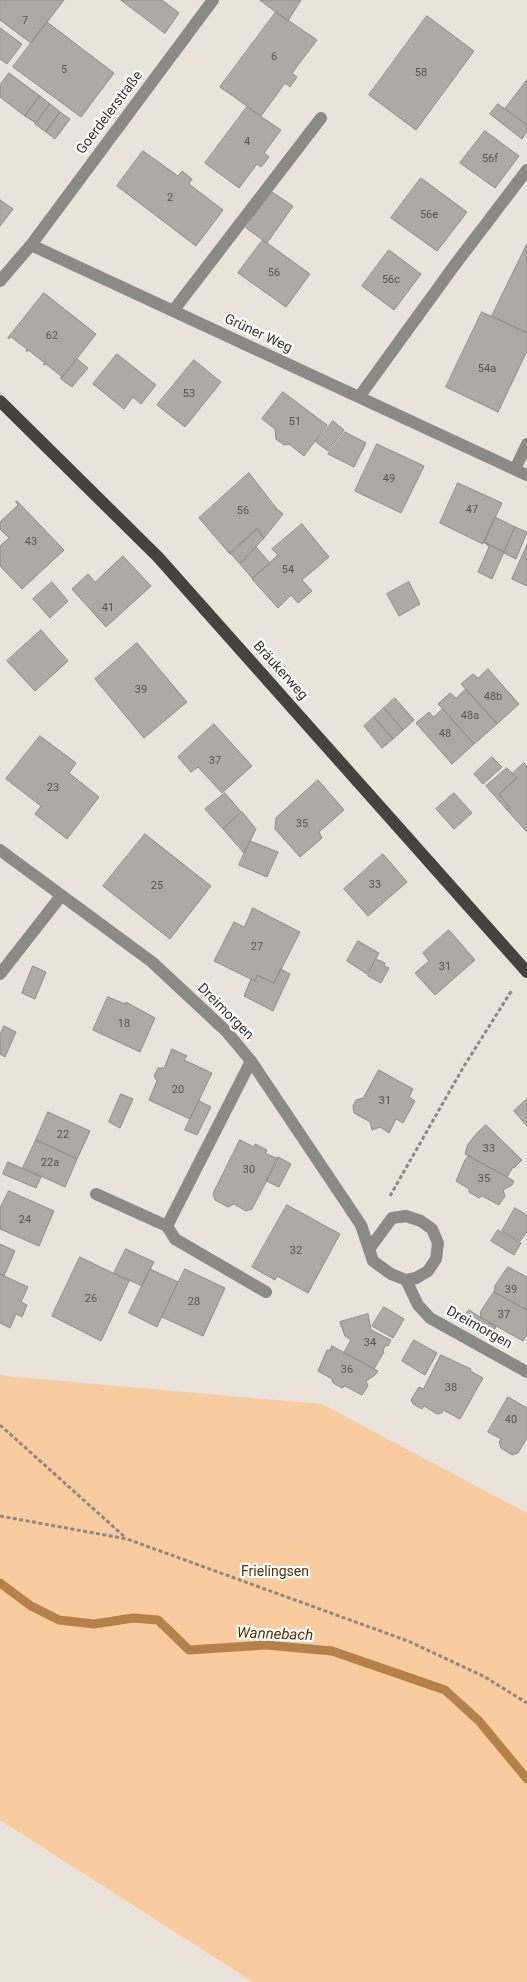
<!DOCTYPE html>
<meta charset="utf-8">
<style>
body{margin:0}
canvas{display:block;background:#e9e3dc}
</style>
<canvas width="527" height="1982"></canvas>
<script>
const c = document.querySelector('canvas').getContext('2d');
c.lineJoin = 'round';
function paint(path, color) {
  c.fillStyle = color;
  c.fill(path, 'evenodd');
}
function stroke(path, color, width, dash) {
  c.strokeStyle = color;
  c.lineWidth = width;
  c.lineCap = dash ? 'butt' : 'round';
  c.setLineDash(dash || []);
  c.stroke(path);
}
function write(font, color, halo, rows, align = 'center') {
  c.font = font + ' Roboto,sans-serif';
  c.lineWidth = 4.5;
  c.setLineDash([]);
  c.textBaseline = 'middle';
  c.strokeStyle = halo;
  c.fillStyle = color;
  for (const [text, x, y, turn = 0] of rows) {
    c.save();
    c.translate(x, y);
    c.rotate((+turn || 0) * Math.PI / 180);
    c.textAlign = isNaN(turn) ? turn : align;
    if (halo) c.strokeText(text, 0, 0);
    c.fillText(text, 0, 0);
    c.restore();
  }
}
const green = new Path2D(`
 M0,1374L5,1376L322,1404L527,1513V1982H253L0,1820Z`);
const stream = new Path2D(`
 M0,1583L31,1606L59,1620L94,1624L133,1618L158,1620L189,1650L266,1645L332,1651L445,1690L479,1721L527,1779`);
const building = new Path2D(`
 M0,0H64L31,43L0,20Z
 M121,0H162L179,13L165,33Z
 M260,0H301L288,21Z
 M276,12L317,40L292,73L297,77L290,87L285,83L261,116L220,87Z
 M427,16L474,51L416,130L369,95Z
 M47,22L114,73L81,117L13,67Z
 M0,28L22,44L7,64L0,59Z
 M9,73L40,96L25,116L0,97V85Z
 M527,80V125L505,109Z
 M40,96L50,104L36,123L25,116Z
 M50,104L60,112L46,132L35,124Z
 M498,104L527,125V131L522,139L490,114Z
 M247,107L281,130L264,153L269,157L261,167L257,164L239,188L205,163Z
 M60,112L70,119L55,139L46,132Z
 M485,131L519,156L495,188L460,163Z
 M143,151L178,176L182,171L192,179L189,184L223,210L196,246L117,186Z
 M421,178L467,212L437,251L391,218Z
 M272,192L293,206L267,243L246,228Z
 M0,200L13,209L0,226Z
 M263,240L310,274L286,307L238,273Z
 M527,244V333L492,316Z
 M389,250L421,274L394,310L362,286Z
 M44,293L96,334L61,379V376L46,364L43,365L45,363L28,350L26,352L27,349L11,337L9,339L8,338Z
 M482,312L527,333V351L498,412L446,387Z
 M117,354L156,385L141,404L133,397L124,409L93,384Z
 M77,359L88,368L72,387L61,379Z
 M194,360L221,382L185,427L157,405Z
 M283,392L327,425L304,456L289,444L284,445L276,439L275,429L262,419Z
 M333,421L344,430L328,451L316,442Z
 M345,432L366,443L354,467L328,454Z
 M377,444L424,466L401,513L355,491Z
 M249,473L277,509L283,514L264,538L257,529L230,554L199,518Z
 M458,483L502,503L483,544L440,523Z
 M17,501L64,550L22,589L0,566V546L9,538L0,529V522L18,505L16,502Z
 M495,517L515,527L504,552L484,542Z
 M302,524L329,557L302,580L312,591L298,603L291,595L278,608L252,579L278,555L272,549Z
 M515,527L527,532L516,559L504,553Z
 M257,529L264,538L240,564L230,553Z
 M484,542L504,552L492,579L478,572L489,547Z
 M527,545V586L512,579Z
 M256,547L270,563L252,578L240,564Z
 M123,556L151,586L106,627L72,589L88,574L95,582Z
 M52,582L68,601L50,618L33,599Z
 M409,582L420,604L399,616L387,594Z
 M41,630L68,661L35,691L7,661Z
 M137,643L187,702L144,738L95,679Z
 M488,669L519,704L497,724L461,684L473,674L478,678Z
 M466,689L497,724L474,744L438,704L450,693L456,698Z
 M395,698L414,720L403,730L384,708Z
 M384,708L403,730L393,739L374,717Z
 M443,709L474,744L452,764L416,723L429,712L433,717Z
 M374,717L393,739L382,748L364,726Z
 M214,724L252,766L222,793L198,767L191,772L178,757Z
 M40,736L76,763L69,773L99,797L67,839L35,814L41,806L6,779Z
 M492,757L502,767L483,784L474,774Z
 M524,763L527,766V832L507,810L510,808L499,794L517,778L512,774Z
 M507,768L517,778L499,794L510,808L507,810L486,786Z
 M318,780L344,810L319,832L322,838L300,857L275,829L276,818Z
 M225,793L241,812L223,829L205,809Z
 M454,793L472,813L454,829L436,809Z
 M242,812L256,829L244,853L223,829Z
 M145,834L211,886L170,939L103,886Z
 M250,841L278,852L267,877L239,865Z
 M383,854L407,882L368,916L344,889Z
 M253,908L300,932L274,983L257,975L255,981L214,961L234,922L244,927Z
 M449,930L475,960L435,995L415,973L429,961L423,953Z
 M358,941L379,953L367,974L347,961Z
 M376,959L385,963L384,966L389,968L381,983L368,976Z
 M33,966L46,972L35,999L22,993Z
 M281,969L290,974L273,1011L244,996L251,979L255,981L257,975L274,983Z
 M108,997L125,1004L126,1002L155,1018L140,1052L93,1030Z
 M4,1026L16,1032L5,1057L0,1054V1035Z
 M172,1049L187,1056L184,1060L212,1073L190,1119L149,1100L157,1081L154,1076L158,1068H164Z
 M379,1070L413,1089L409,1097L415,1101L403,1123L396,1119L389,1133L380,1127L372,1130L370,1122L354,1113L353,1106L356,1100L363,1098Z
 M121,1094L133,1099L120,1128L109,1122Z
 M527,1099V1126L514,1111Z
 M199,1101L211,1107L197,1135L185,1130Z
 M48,1112L90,1131L77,1159L36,1140Z
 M486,1125L522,1160L514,1168L513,1167L507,1177L465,1154L468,1144L478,1132Z
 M36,1140L77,1159L65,1187L23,1168Z
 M240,1140L254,1147L255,1144L267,1150L265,1153L278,1159L252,1209L246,1211L234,1204L228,1207L215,1200L213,1194Z
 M469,1156L514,1181L512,1185L503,1190L505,1196L499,1205L482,1196L479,1198L469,1192V1189L456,1181L465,1160Z
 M278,1157L291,1164L279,1187L266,1181Z
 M8,1162L41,1177L36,1188L3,1174Z
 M9,1191L54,1211L39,1246L0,1229V1208Z
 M287,1205L340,1234L308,1293L277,1276L275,1280L252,1267Z
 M515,1208L527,1215V1232L520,1241L502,1231Z
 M498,1230L521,1243L514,1255L491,1241Z
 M0,1244L15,1251L4,1276L0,1274Z
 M126,1249L154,1262L142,1286L114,1273Z
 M80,1257L129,1281L101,1341L52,1316Z
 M508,1267L527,1277V1310L494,1292L495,1286Z
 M150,1269L178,1282L157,1327L129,1313Z
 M185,1269L225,1288L203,1336L162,1317Z
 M0,1274L28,1287L21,1302L27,1305L22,1317L16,1314L10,1328L0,1323Z
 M494,1292L527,1310V1334L523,1341L480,1317L481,1311Z
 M384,1307L404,1319L393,1338L372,1326Z
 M469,1310L496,1327L489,1339L461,1323Z
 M368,1314L371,1330L391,1340L388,1346L385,1345L383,1351L384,1352L374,1369L344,1352L351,1340L345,1336L340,1322Z
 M414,1340L437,1353L425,1375L402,1361Z
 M332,1346L378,1371L375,1375L366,1381L368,1386L362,1395L345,1386L342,1388L333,1383L332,1379L318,1371L327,1350H330Z
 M441,1355L471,1369L470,1371L483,1378L460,1419L443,1410L442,1413L437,1414L424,1406L422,1409L413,1404L411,1400L419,1387L423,1389Z
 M508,1397L527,1408V1438L518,1453L512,1455L501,1448L499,1442L501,1439L488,1432Z`);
const path = new Path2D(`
 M390,1196L464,1066L512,990
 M0,1425L126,1538
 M0,1516L127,1539L408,1641L485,1677L527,1703`);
const minor = new Path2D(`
 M31,245L213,0
 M0,281L31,245L527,475
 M173,311L321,118
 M359,397L454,266L527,170
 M515,469L527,444
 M0,850L152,962L226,1031L251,1061L361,1225L373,1261L391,1274L406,1280L416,1278L428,1271L436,1259L438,1243L432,1229L421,1221L406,1216L392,1218L370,1248
 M0,974L61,896
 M251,1061L167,1226L175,1239L266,1292
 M96,1194L167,1226
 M406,1280L418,1305L430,1318L527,1372`);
const major = new Path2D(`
 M0,401L158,557L527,972`);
const numberNames = [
 ["7",25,21],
 ["6",274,57],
 ["5",64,70],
 ["58",421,73],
 ["4",247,142],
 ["56f",490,159],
 ["2",170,198],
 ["56e",429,215],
 ["56",274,273],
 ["56c",391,280],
 ["62",52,336],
 ["54a",487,369],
 ["53",189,394],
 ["51",295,422],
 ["49",389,479],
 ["47",472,510],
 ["56",243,511],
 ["43",31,542],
 ["54",288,570],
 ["41",108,608],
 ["39",141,690],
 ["48b",493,697],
 ["48a",470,716],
 ["48",445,734],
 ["37",215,761],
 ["23",53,788],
 ["35",302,824],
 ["33",375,885],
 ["25",157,886],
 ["27",257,947],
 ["31",445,967],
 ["18",124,1024],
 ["20",178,1090],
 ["31",385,1101],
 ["22",63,1135],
 ["33",489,1149],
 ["22a",50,1163],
 ["30",249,1170],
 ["35",484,1179],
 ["24",25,1220],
 ["32",296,1251],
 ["39",511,1290],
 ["26",91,1299],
 ["28",194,1302],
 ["37",504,1315],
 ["34",370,1343],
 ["36",347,1370],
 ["38",451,1388],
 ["40",511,1420]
];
const streetNames = [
 ["Goerdelerstraße",110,113,-53],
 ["Grüner Weg",258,334,25],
 ["Bräukerweg",280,671,48],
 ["Dreimorgen",225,1012,45],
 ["Dreimorgen",479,1328,29]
];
const parkNames = [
 ["Frielingsen",275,1572]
];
const waterNames = [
 ["Wannebach",275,1635,2]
];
paint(green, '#f8cc9e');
stroke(stream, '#b58148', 9);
paint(building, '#afa9a3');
stroke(building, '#928c86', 1);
stroke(path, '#8c8884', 3, [4, 2.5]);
stroke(minor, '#8c8a87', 12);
stroke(major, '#46423d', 12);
write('11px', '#56534f', null, numberNames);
write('14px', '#383633', '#fff', streetNames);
write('14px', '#543100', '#fff', parkNames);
write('italic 15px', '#553201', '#fff', waterNames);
</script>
